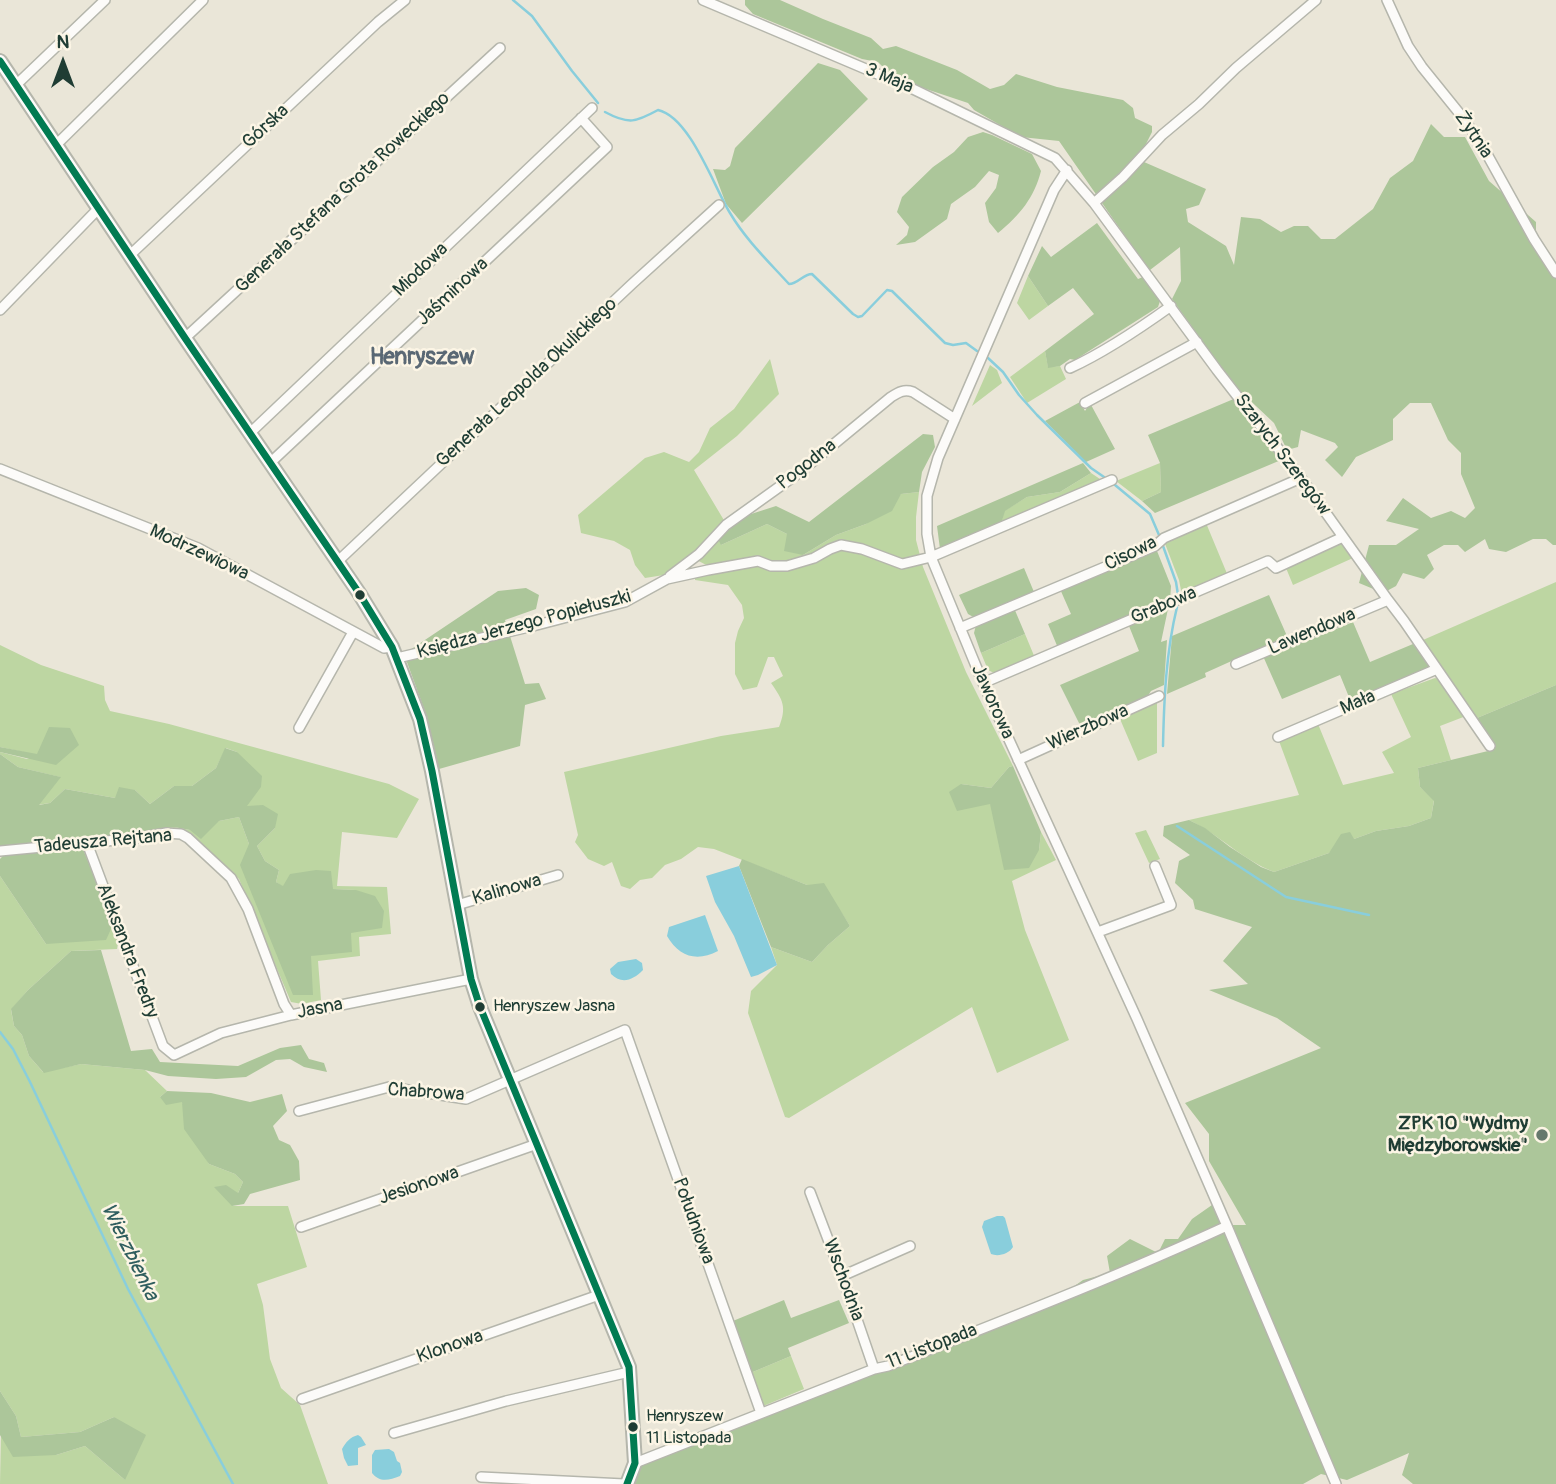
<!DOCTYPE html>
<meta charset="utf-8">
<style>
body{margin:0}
#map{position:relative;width:1556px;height:1484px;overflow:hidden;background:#eae6d8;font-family:Pangolin,sans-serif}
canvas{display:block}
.north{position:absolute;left:28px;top:28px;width:70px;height:70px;-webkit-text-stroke:5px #fcf5e5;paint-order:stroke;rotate:0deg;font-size:19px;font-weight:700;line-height:28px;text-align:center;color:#1f3d34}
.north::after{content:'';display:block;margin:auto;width:24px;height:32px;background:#1f3d34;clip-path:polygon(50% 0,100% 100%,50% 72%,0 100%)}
</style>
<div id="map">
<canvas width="1556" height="1484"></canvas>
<div class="north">N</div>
</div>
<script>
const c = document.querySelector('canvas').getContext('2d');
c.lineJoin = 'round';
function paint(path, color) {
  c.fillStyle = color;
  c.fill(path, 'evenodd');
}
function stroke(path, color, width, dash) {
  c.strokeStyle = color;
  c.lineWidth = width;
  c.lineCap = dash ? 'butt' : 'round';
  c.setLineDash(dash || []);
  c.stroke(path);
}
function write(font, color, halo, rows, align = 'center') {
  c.font = font + ' Pangolin,sans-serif';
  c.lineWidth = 5;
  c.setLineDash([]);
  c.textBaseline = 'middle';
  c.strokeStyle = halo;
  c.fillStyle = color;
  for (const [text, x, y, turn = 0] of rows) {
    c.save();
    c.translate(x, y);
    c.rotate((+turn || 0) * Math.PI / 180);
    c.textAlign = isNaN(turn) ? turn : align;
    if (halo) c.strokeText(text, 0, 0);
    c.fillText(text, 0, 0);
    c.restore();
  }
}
const green = new Path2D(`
 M1028,276L1048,306L1029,320L1017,303Z
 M1045,351L1048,367L1060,366L1066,379L1027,403L1010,377Z
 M770,359L779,394L737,436L694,470L725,522L721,545L767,524L787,534L803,555L836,535L866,524L901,494L919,492L916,517V540L923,567L966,672L1013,766L1009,767L991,788L961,784L990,804L1039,850L1041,832L1056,860L1012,881L1025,930L1069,1040L997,1073L972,1007L789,1118L785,1117L748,1013L751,991L777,965L771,947L812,962L828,945L850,926L841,912L807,885L714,849L698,847L681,859L665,865L652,878L640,880L630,889L621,886L612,862L604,866L588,859L575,842L578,835L564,772L721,736L779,727C787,707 783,700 771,683L783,676L774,657H768L757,687L743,690L735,674V643L738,631L744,618L742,605L728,585L695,580V576L710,567L693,558L664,575L645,578L635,565L630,550L614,541L581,533L578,515L645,458L664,452L689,462L699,452L710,428L734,409Z
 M990,365L997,370L1002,383L972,406Z
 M1160,463L1161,492L1142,501L1116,481Z
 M1091,473L1103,481L1001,524L1004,511L1027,497L1060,492Z
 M1206,523L1228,576L1182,595L1179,580L1164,541Z
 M1341,542L1353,558L1293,585L1286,568Z
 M1556,582V685L1477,718L1425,647L1423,640Z
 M1025,634L1035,658L996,674L988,670L981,653Z
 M0,645L41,665L104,686L105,700L110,711L169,724L389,784L419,799L397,838L342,832L337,886L387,887L391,934L359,937L360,956L318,961L321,1000L302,1004L291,1002L239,879L189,833L175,829L138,836L89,841L120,932L117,949L71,951L28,990L11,1010L14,1026L22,1035L29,1056L43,1072L81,1064L145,1070L167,1091L160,1097L182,1102L209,1164L235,1174L243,1182L232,1206H288L307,1267L257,1284L263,1305L270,1359L281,1388L300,1405L328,1484H0L1,1434L56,1455L85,1446L125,1480L114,1417L80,1432L21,1437L16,1416L0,1391V876L46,944L109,914L79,839L96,838L174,827L190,830L219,821L239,817L249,844L311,956L351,933L356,890L283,887L276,882L279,870L265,861L257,846L275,828L246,806L237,752L226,748L216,768L192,786H174L150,804L135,790L115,798L65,789L50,803L37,805L60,777L18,767L0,754V752L27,759L37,755L0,747Z
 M1435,678L1439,679L1466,716L1440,726L1451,760L1418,768L1420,787L1434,800L1431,818L1409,826L1376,831L1354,839L1329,853L1274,872C1243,860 1218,834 1189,820L1299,795L1279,741L1318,724L1343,785L1394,773L1382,752L1411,737L1391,694Z
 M1157,703V753L1138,761L1120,719Z
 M1146,830L1160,859L1149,863L1135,833Z
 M791,1356L804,1389L761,1407L748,1374Z`);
const forest = new Path2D(`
 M745,0H780L823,19L871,38L883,49L896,46L957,70L990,89L1004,85L1016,74L1057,87L1123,100L1133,108L1135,118L1152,126V132L1141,154L1144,162L1206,189L1199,205L1186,209L1188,222L1226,246L1234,265L1241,217L1260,219L1281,232L1294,226H1308L1321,239H1335L1373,209L1390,178L1413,161L1431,124L1444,137H1465L1489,181L1536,222V249L1556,265V545H1553L1546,539H1533L1506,552L1489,549L1485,539L1465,552L1458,545H1444L1427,555L1434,569L1424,579L1403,573L1396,586L1383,593L1359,583L1369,545H1396L1419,529L1386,521L1403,498L1431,518L1451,511L1465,518L1475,508L1461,474V453L1448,440L1431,403H1410L1393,419V440L1356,457L1342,477L1325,460L1338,447L1335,443L1301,430L1298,447L1287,450L1274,423L1238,389L1207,348L1172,299L1181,281L1180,247L1150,270L1134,249L1059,141L1021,137L974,110L968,103L926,89L892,76L878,62L862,59L753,14L745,5Z
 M818,63L840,70L868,99L742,223L726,204L713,169L725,170L730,166L735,148Z
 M983,132L992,135L1032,154L1041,171C1034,198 1020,215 998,233L989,222L985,203L996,188L999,175L989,171L975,187L951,204L947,219L915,242L896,245L907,235L909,227L897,212L902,197L933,167L954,152L968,137Z
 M1097,223L1138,279L1143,277L1160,301L1158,307L1075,360L1070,359L1060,366L1048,368L1045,351L1094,314L1073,288L1048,306L1028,276L1042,246L1051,257Z
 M1236,398L1281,460L1155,513L1142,501L1161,492L1160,463L1148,435Z
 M1080,402L1085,411L1090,403L1115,449L1086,462L1045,421Z
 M923,434L933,435L935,447L922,472L919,492L901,494L892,511L866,524L836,535L803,555L784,551L787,534L767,524L721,545L716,535L748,515L776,506L809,522Z
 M1083,463L1091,473L1060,492L1027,497L1005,511L1001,524L940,549L937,526Z
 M1154,550L1157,551L1171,586L1170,601L1058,648L1048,624L1071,614L1060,589Z
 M1024,568L1034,592L975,618L968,614L959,595Z
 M526,588L539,595L536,609L505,620L525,684L539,683L546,699L525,705L520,746L439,769L427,717L404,654L498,591Z
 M1269,595L1287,636L1205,673L1206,677L1167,694L1172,636Z
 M1014,608L1025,634L981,653L974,633L976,625Z
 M1168,609L1161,642L1167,640L1164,685L1151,691L1147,697L1080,725L1060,685L1139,651L1129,626Z
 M1353,622L1370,662L1413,644L1430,667L1429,670L1351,702L1340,675L1282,699L1263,656L1312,639Z
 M1556,685V1484H1413L1402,1475L1409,1453L1347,1480L1321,1474L1303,1484H633L639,1465L1043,1308L1083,1280L1110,1273L1107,1256L1130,1239L1158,1253L1165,1239H1178L1192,1219L1212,1205L1233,1225H1246L1209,1161V1134L1185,1103L1321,1048L1277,1018L1209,990L1248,984L1223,961L1252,927L1195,909L1193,900L1175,883L1179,861L1190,855L1163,836L1164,826L1189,820L1205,828L1230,847L1261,867L1274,872L1329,853L1341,834L1350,832L1354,839L1376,831L1409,826L1431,818L1434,801L1420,787L1418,768L1488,751L1476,720L1477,718Z
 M49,727L70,728L79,745L56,765L0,752V747L37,754Z
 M225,748L237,752L262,776L261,787L247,806L263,805L278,814L275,828L257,846L265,861L279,870L276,882L283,886L290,874L316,870L331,871L333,889L356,890L375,896L384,911L382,928L351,933L352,952L311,956L313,995H293L240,865L249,844L239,817L219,821L201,839L190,830L174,827L120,836L79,839L109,914L111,929L106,940L46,944L0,876V859L10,848L0,845V754L18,767L61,777L39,805L50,803L65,789L115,798L119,787L135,790L150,804L174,786H192L216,768Z
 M1013,766L1041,832L1039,850L1029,868L1004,870L990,804L957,811L949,792L961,784L991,788L1009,767Z
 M742,859L807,885L824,883L850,926L828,945L812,962L771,947L739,866Z
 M101,950L131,1051L152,1049L160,1062L238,1066L280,1048L301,1045L309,1059L324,1063L327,1072L304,1067L290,1059L276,1060L246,1077L216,1079L168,1076L145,1070L81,1064L44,1073L29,1056L22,1035L14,1026L11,1009L28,990L71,951Z
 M167,1091L211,1093L250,1102L282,1094L287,1111L273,1126L279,1140L290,1145L299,1161L300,1180L250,1194L244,1204L232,1206L214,1187L226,1185L238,1193L243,1182L235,1174L209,1164L184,1129L182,1102L166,1105L160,1097Z
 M784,1300L791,1318L839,1300L849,1323L788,1348L791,1356L748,1374L728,1323Z
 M0,1391L16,1416L21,1437L80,1432L114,1417L146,1435L125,1480L85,1446L56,1455L13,1457L0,1435Z`);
const water = new Path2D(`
 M739,866L777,965L758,975L751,977L734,936L715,902L706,876Z
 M705,915L718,951C697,962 679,957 667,936L669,927Z
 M636,959L642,963L643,970C633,980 622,985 611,974L610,969L618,962Z
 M997,1216H1003L1005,1218L1013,1247C1009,1254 998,1257 991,1254L982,1227L984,1221Z
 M358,1435L361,1437L366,1445L358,1448V1465L348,1466L344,1458L342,1449C346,1442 350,1437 358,1435Z
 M389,1449L394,1452L397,1461L400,1463L402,1472L400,1476C389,1480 380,1483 372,1473V1455L375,1450Z`);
const stream = new Path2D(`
 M513,0L532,16L572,71L598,103
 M605,112C629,125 636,122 658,110C690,117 714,187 730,213C746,240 768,261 789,284C798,284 803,274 812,274L853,314L858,317L862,316L887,290L892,291L945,343L953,345L966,343L977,351
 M988,358L1003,372L1019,395L1037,415L1091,468L1104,477
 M1115,485L1150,514L1159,535
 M1163,546L1176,582L1178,595
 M1163,746C1164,699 1166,652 1177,607
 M1177,826L1286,897L1369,915
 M0,1032L13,1049L30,1082L128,1289L233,1484`);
const street = new Path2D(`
 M703,0L913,89L1055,158L1094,203L1217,370L1301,478L1388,600L1404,621L1490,746
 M1387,0L1408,46L1422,67L1464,119L1483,147L1534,239L1556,273
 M16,85L105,0
 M56,145L203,0
 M1067,170L1054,190L938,458L927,496V534L931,557L983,683L1137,1019L1227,1226L1336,1484
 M1094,203L1123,177L1162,135L1199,104L1236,68L1316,0
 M130,255L378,22L405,0
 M0,310L99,208
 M185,338L500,48
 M1070,368C1105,352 1139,329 1171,306
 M1085,403L1197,342
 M250,433L592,108
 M270,463L607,147L581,118
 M0,469L198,548L384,648L392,647
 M337,562L632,284L719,205
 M670,576L699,554L726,525L800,472L891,397C899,392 904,389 913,392L955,419
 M960,628L1155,546L1164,538L1301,478
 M397,658L533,626L625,602L667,579L708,570L758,561L771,566H787L814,558L830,549L841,545L862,549L902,564L931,557L1112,480
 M1236,664L1388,600
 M983,683L1268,561L1276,568L1343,537
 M299,728L353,632
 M1278,737L1437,669
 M1018,760L1159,696
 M87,843L163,1046L174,1055L221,1033L291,1015L471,979
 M0,851L138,838L166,833L181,834L188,838L231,878L248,909L284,1004L291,1015
 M457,905L558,875
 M1098,932L1171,905L1155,866
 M299,1111L389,1087L466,1099L625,1030L761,1413
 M810,1192L842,1276L874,1369
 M301,1227L537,1144
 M842,1276L910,1246
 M302,1399L599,1295
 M394,1433L506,1401L629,1372
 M635,1463L874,1369L888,1366C1002,1321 1116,1277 1227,1226
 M481,1477L624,1484`);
const secondary = new Path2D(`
 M0,61L185,338L359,593L392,647L420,719L432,771L471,979L480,1007L629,1367L635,1463L627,1484`);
const bus1 = new Path2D(`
 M0,61L185,338L359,593L392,647L420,719L432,771L471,979L480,1007L629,1367L635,1463L627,1484`);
const markers = [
 [360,595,6,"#1f3d34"],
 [480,1007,6,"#1f3d34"],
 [1542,1135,7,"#66786d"],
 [633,1427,6,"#1f3d34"]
];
const busNames = [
 ["Henryszew Jasna",493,1007],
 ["Henryszew",646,1417],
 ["11 Listopada",646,1439]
];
const streetNames = [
 ["3 Maja",889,79,23],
 ["Górska",266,127,-43],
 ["Żytnia",1473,135,56],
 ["Generała Stefana Grota Roweckiego",343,193,-43],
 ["Miodowa",421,270,-44],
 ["Jaśminowa",453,292,-43],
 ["Generała Leopolda Okulickiego",527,383,-43],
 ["Szarych Szeregów",1282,455,53],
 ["Pogodna",807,465,-38],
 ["Modrzewiowa",199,553,25],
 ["Cisowa",1131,554,-26],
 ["Grabowa",1164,606,-23],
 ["Księdza Jerzego Popiełuszki",524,625,-15],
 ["Lawendowa",1312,632,-23],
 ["Jaworowa",992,702,66],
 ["Mała",1358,703,-23],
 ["Wierzbowa",1088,728,-24],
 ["Tadeusza Rejtana",103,842,-5],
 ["Kalinowa",507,890,-16],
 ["Aleksandra Fredry",127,951,69],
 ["Jasna",320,1009,-11],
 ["Chabrowa",426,1093,4],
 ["Jesionowa",419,1186,-19],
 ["Południowa",693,1221,70],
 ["Wschodnia",843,1280,70],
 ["Klonowa",450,1347,-19],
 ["11 Listopada",932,1347,-21]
];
const poiNames = [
 ["ZPK 10 \"Wydmy",1528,1124],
 ["Międzyborowskie\"",1528,1146]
];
const waterNames = [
 ["Wierzbienka",129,1252,64]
];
const quarterNames = [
 ["Henryszew",422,358]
];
paint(green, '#bdd6a2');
paint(forest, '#acc69a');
paint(water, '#89cedc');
stroke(stream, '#89cedc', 2.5);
stroke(street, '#b5b6ac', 12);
stroke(secondary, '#b5b6ac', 16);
stroke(street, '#fcfbf9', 9);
stroke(secondary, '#fcfbf9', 12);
stroke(bus1, '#017b52', 7);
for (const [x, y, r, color] of markers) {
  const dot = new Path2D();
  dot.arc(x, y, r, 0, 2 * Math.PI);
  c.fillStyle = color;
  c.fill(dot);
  stroke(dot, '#fcf5e5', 2.5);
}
write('17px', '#1f3d34', '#fcf5e5', busNames, 'left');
write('19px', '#1f3d34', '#fcf5e5', streetNames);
write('bold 19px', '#1f3d34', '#fcf5e5', poiNames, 'right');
write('italic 21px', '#2f5e5e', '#fcf5e5', waterNames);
write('bold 23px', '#5a6874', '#fcf5e5', quarterNames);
</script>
